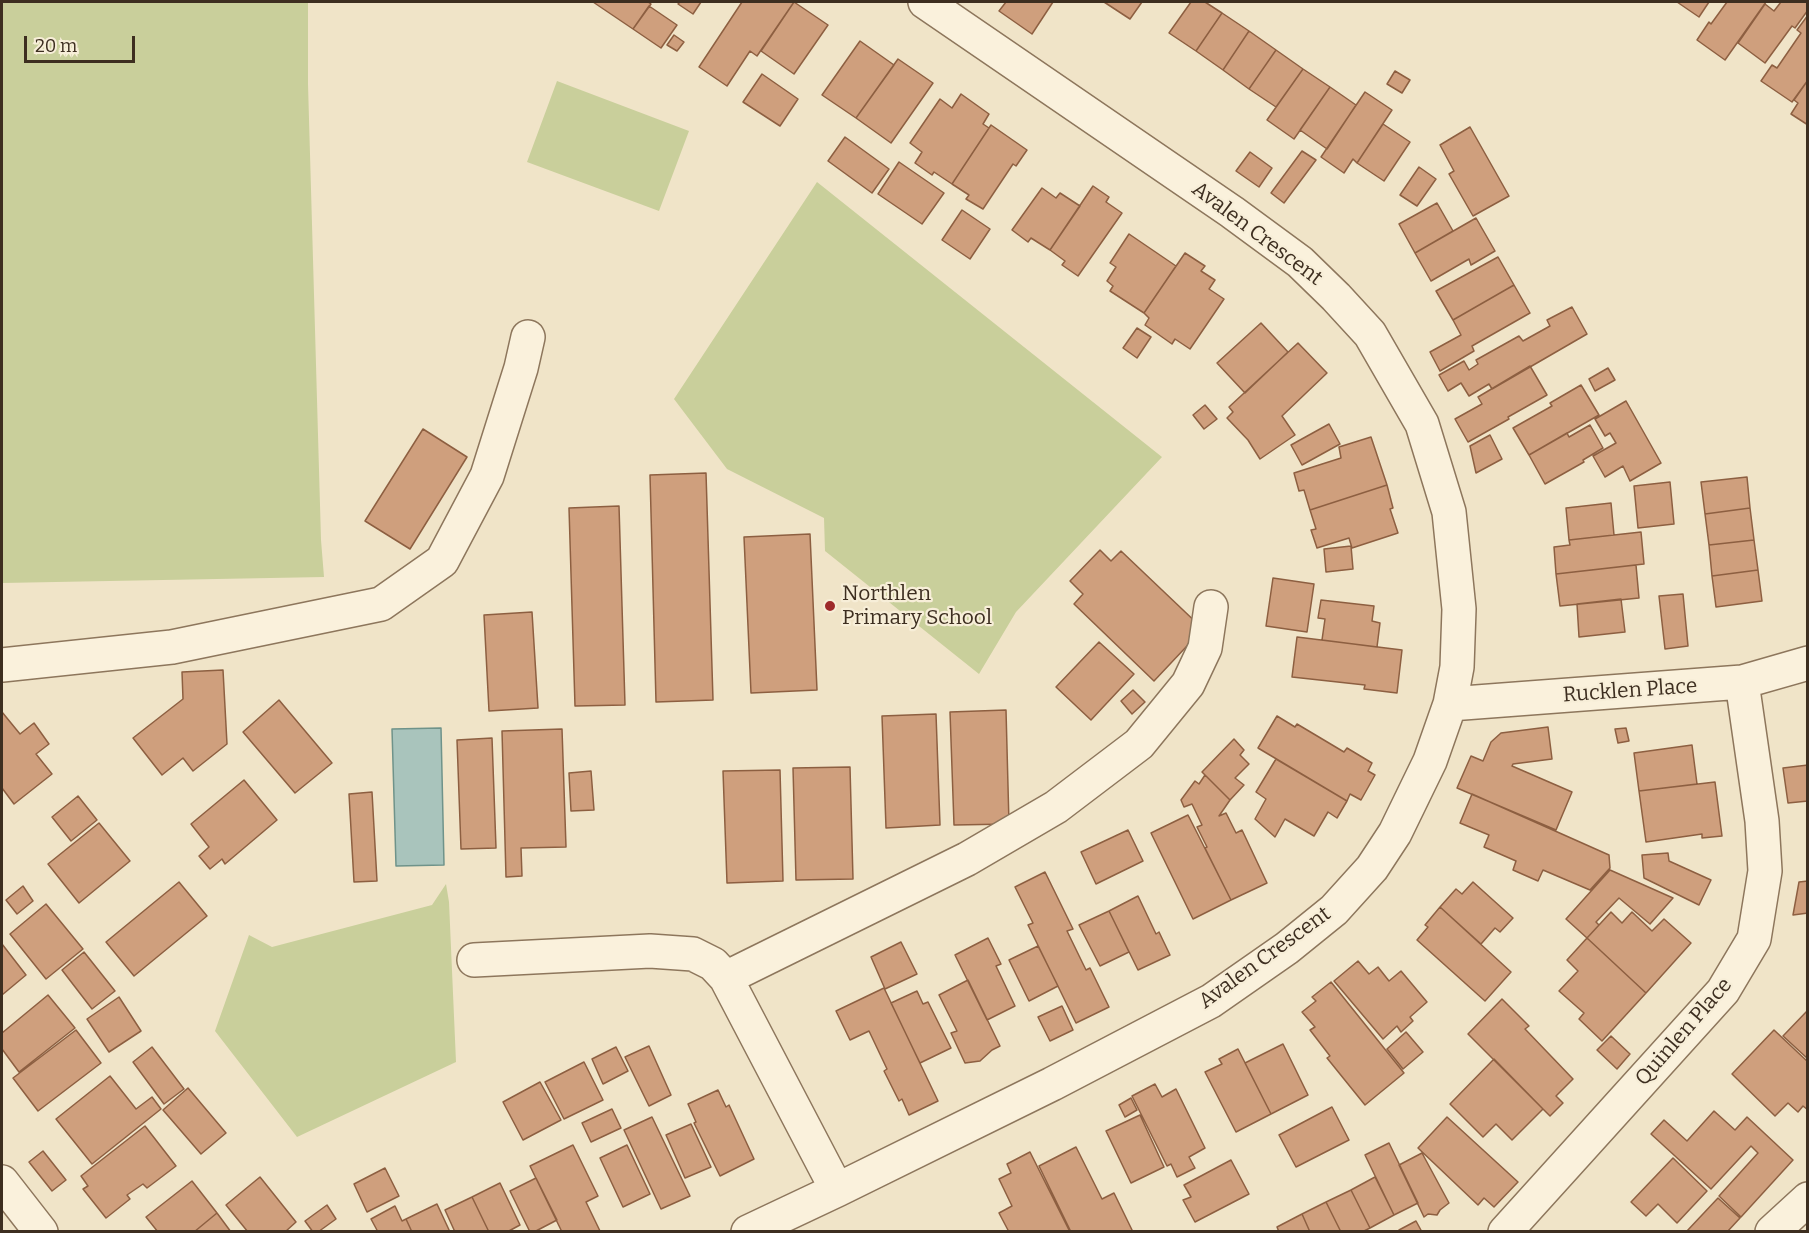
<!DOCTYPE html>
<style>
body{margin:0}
#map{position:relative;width:1809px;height:1233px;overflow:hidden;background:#f0e4c8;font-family:Bitter,serif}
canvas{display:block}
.frame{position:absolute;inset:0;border:3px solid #3d2e20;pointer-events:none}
.scale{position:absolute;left:24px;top:36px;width:111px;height:27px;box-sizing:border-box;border:3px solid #3d2e20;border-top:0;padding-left:8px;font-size:18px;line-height:21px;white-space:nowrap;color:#3d2e20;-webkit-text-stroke:4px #f7eed8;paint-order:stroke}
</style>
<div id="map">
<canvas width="1809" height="1233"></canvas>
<div class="frame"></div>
<div class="scale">20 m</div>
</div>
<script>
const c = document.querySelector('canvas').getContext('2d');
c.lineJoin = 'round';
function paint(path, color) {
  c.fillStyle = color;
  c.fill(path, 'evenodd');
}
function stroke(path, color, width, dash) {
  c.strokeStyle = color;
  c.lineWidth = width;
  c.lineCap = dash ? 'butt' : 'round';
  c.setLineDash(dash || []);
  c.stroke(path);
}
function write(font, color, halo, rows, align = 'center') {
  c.font = font + ' Bitter,serif';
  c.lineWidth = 4.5;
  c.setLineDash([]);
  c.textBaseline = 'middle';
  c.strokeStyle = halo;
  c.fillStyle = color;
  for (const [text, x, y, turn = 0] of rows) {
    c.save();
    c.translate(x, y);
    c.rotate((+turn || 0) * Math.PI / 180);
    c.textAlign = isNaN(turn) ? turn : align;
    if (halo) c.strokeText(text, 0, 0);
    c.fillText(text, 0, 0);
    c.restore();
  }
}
const green = new Path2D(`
 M2,2H308V84L321,540L324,577L2,583Z
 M557,81L689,131L659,211L527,162Z
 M817,182L1162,457L1016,612L979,674L825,551L824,518L727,469L674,399Z
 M446,884L449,902L456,1062L297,1137L215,1031L249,935L272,947L432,905Z`);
const water = new Path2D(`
 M441,728L444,865L396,866L392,729Z`);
const building = new Path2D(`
 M593,2H648L651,4L633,29Z
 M680,2H701L693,14L678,4Z
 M742,2H794L757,56L750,51L727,86L699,67Z
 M794,2L828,25L794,74L761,51Z
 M1006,2H1053L1032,34L999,11Z
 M1104,2H1142L1130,19Z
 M1191,2H1205L1222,13L1196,51L1169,33Z
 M1677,2H1709L1699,17Z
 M1727,2H1766L1725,60L1697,40L1709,22L1711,24Z
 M1781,2H1808V10L1795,28L1792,26L1765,63L1738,43L1765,4L1774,11Z
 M649,6L677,25L661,48L633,29Z
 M1222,13L1249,31L1223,70L1196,51Z
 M1808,15V80L1792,102L1761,81L1772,65L1777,68L1801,33L1797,30Z
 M1249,31L1276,50L1249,89L1223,70Z
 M674,35L684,42L677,51L667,45Z
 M860,41L894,65L856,118L822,95Z
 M1276,50L1303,69L1276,107L1249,89Z
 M898,59L933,83L891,143L856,118Z
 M1303,69L1330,87L1294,139L1267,120Z
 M1395,71L1410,80L1402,93L1387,84Z
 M762,74L798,99L780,126L743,102Z
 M1808,80V125L1791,114L1798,103L1794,100Z
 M1330,87L1356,105L1327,149L1300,130Z
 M1365,92L1392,110L1357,163L1353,159L1344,173L1321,157Z
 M961,94L989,114L983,124L989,128L952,184L934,172L932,175L915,163L922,152L910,143L940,99L952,108Z
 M1383,124L1410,142L1384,181L1357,163Z
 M991,125L1027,150L1016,166L1013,164L983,209L966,199L969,195L952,184Z
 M1470,127L1509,196L1473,216L1449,174L1454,171L1440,145Z
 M845,137L889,169L872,193L828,161Z
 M1302,151L1316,160L1284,203L1271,193Z
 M1250,152L1272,168L1259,187L1236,171Z
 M899,162L944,193L922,224L878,194Z
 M1419,167L1436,179L1417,206L1400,195Z
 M1093,186L1109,197L1106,202L1122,213L1078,276L1062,265L1065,261L1050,250Z
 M1042,188L1056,198L1060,193L1080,206L1050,250L1031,238L1028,242L1012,230Z
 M1437,203L1453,231L1415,253L1399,224Z
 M962,210L990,229L970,259L942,240Z
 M1476,218L1495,251L1471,265L1469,259L1431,281L1415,253Z
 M1129,234L1176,266L1144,313L1110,291L1113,286L1107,281L1116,267L1110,263Z
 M1185,253L1205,266L1201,271L1215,280L1209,289L1224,299L1190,349L1175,339L1172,344L1145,325L1149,318L1144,313Z
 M1498,257L1514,285L1453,320L1436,291Z
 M1514,285L1530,313L1472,346L1474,351L1440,371L1430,352L1461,335L1453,320Z
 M1572,307L1587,334L1492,389L1489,384L1469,396L1461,383L1448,391L1439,375L1464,361L1469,370L1478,364L1476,360L1519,336L1523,341L1550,326L1547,320Z
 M1261,323L1288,352L1245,393L1217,363Z
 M1137,328L1151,337L1137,358L1123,348Z
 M1298,343L1327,373L1282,416L1295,435L1260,459L1248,440L1227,418L1233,412L1229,407Z
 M1530,366L1547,395L1508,417L1509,419L1468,442L1455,419L1482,404L1478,397Z
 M1608,368L1615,380L1595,391L1589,379Z
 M1581,385L1599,415L1529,455L1513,428L1552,406L1550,403Z
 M1626,401L1661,463L1630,481L1623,466L1605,477L1593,456L1616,443L1610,433L1605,436L1595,419Z
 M1205,405L1217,419L1204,429L1193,415Z
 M1329,424L1340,444L1302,465L1291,445Z
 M1590,425L1603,448L1583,460L1584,462L1545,484L1529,455L1567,433L1569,437Z
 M423,429L467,457L410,549L365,521Z
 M1490,435L1502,459L1476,473L1470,446Z
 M1371,437L1387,485L1310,510L1304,490L1299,491L1294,473L1341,458L1339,447Z
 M706,473L713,700L656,702L650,475Z
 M1747,477L1750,508L1705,514L1701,482Z
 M1670,482L1674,524L1638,528L1634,486Z
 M1387,485L1393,508L1390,509L1398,533L1352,548L1349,538L1317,548L1311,530L1316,529L1310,510Z
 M1611,503L1614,535L1569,540L1566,508Z
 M619,506L625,705L575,706L569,508Z
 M1750,508L1754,540L1709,545L1705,514Z
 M1641,532L1644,564L1556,574L1554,547L1570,545L1569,540Z
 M810,534L817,690L751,693L744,537Z
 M1754,540L1758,570L1712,576L1709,545Z
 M1351,546L1353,569L1326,572L1324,549Z
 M1100,550L1111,561L1121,551L1203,629L1154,681L1074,604L1083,594L1070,581Z
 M1636,565L1639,598L1560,606L1556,574Z
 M1758,570L1762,601L1716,607L1712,576Z
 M1273,578L1314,584L1307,632L1266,626Z
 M1683,594L1688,646L1665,649L1659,596Z
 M1621,599L1625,632L1579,637L1577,604Z
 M1321,600L1374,606L1372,621L1380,623L1377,647L1322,640L1325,619L1318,618Z
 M532,612L538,708L489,711L484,615Z
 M1297,637L1402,650L1397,693L1364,689L1365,685L1292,677Z
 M1099,642L1134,674L1091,720L1056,687Z
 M223,670L227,744L193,771L183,758L162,775L133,738L183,699L182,672Z
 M1133,690L1145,702L1132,714L1121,701Z
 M279,700L332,763L295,793L243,732Z
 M1006,710L1009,824L954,825L950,712Z
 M2,712L20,734L34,723L49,744L36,754L52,774L14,804L2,788Z
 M936,714L940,825L886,828L882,716Z
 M1277,716L1295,727L1297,724L1344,752L1347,748L1372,763L1368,771L1375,775L1361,800L1350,794L1347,801L1258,748Z
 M1548,727L1552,759L1513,764L1512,766L1572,792L1556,830L1457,788L1471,756L1483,761L1491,742L1501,733Z
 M1626,728L1629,741L1618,743L1615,729Z
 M562,729L566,847L521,848L522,876L506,877L502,731Z
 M492,738L496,848L461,849L457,740Z
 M1234,739L1244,750L1240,755L1249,764L1235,778L1244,785L1230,800L1202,772Z
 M1692,745L1697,784L1639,791L1634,753Z
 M1276,759L1347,801L1337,818L1328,812L1314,836L1285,819L1275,837L1255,819L1266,799L1256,792Z
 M1808,765V801L1788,803L1783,768Z
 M850,767L853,879L796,880L793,768Z
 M780,770L783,881L727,883L723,771Z
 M591,771L594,810L571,811L569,773Z
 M1205,775L1230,800L1219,816L1226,813L1236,833L1242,830L1267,883L1231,900L1205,848L1207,847L1197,827L1202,825L1192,804L1184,807L1181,800L1195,781L1199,784Z
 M244,780L277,820L225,864L222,859L210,869L199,856L209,847L191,824Z
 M1715,782L1722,836L1702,838V834L1646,842L1639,791Z
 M372,792L377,881L354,882L349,794Z
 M1472,794L1609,855L1610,868L1590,890L1543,870L1538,881L1513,870L1516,861L1484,847L1489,835L1460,823Z
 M78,796L97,820L71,841L52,817Z
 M1188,815L1231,900L1193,919L1151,833Z
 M99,823L130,861L79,903L48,864Z
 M1128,830L1143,861L1096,884L1081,852Z
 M1668,853L1669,861L1711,880L1699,905L1644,878L1642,855Z
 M1610,870L1673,898L1650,924L1619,898L1596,922L1599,925L1587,938L1566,919Z
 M1045,872L1073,929L1067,931L1086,970L1090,968L1109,1007L1076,1023L1028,925L1033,923L1015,887Z
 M1808,881V913L1793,915L1799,882Z
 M179,882L207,916L134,976L106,942Z
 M1473,882L1513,918L1500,932L1495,928L1481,944L1440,907L1456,889L1462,894Z
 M23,886L33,901L17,914L6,900Z
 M1138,896L1156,934L1159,932L1170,955L1138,970L1109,911Z
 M46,904L83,949L46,979L10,934Z
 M1440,907L1511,972L1485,1001L1417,940L1428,927L1425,925Z
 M1109,911L1129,952L1100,966L1079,925Z
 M1611,912L1622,923L1632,912L1652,931L1664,919L1691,943L1646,993L1587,938Z
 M988,938L1001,964L996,966L1015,1006L987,1020L955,955Z
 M1587,938L1646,993L1602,1041L1579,1019L1584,1013L1559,991L1578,971L1567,960Z
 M901,942L917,974L885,989L871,957Z
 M2,944L26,975L2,995Z
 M1038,946L1058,986L1029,1001L1009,960Z
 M84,952L115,991L92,1009L62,970Z
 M1358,961L1369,974L1378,967L1389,981L1401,971L1427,1002L1410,1017L1413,1021L1401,1032L1397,1026L1383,1039L1334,981Z
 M968,980L1000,1046L992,1050L980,1061L965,1063L951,1033L957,1031L939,995Z
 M1331,982L1404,1073L1365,1105L1327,1058L1330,1056L1310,1030L1315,1027L1302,1012L1316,1001L1312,997Z
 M884,988L938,1101L909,1115L902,1099L899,1101L884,1071L887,1069L869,1031L850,1040L836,1011Z
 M917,991L923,1004L928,1002L951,1048L920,1063L891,1003Z
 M48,995L75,1028L19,1072L2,1049V1033Z
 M119,997L141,1031L109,1052L87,1019Z
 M1502,999L1529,1026L1525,1029L1573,1079L1556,1096L1563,1103L1550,1116L1468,1034Z
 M1062,1006L1073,1030L1050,1041L1038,1017Z
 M1808,1010V1059L1783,1036Z
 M76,1030L101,1063L38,1111L13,1078Z
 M1774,1030L1808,1062V1110L1803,1106L1798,1112L1788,1103L1775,1116L1732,1074Z
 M1406,1032L1423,1052L1403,1069L1387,1049Z
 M1611,1036L1630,1054L1617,1069L1597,1050Z
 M1283,1044L1308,1095L1271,1114L1245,1063Z
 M649,1046L671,1095L649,1106L625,1057Z
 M152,1047L184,1089L164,1104L133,1062Z
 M616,1047L628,1071L603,1084L592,1059Z
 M1238,1049L1271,1114L1236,1132L1205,1072L1222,1064L1219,1059Z
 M1494,1059L1543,1109L1512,1140L1496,1124L1483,1137L1450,1104Z
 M584,1062L603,1100L564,1119L545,1082Z
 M110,1076L136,1109L152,1097L161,1109L92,1164L56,1119Z
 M540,1082L561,1120L523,1140L503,1102Z
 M1155,1084L1162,1097L1176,1089L1205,1148L1189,1157L1195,1168L1177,1177L1171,1164L1167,1166L1132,1096Z
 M188,1088L226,1133L201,1154L163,1110Z
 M718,1090L726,1107L729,1105L754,1159L720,1176L694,1123L696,1122L688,1104Z
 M1131,1098L1137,1110L1125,1117L1119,1105Z
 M1332,1107L1349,1140L1296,1167L1279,1135Z
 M612,1109L621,1128L591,1142L582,1123Z
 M1714,1111L1735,1130L1747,1117L1793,1160L1741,1217L1719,1196L1758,1153L1751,1146L1711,1189L1651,1134L1664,1120L1687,1141Z
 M1140,1115L1164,1167L1131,1183L1106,1131Z
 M652,1117L690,1196L661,1209L624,1130Z
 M1447,1117L1518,1182L1494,1207L1484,1198L1478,1205L1418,1148Z
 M691,1124L711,1167L685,1178L666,1135Z
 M145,1126L176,1166L147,1188L143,1184L127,1195L130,1199L106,1218L83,1189L88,1186L81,1176Z
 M1389,1143L1418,1203L1394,1215L1365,1155Z
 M573,1145L598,1196L586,1202L600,1231L599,1232H562L530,1166Z
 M627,1145L650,1194L623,1207L600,1158Z
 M1076,1147L1102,1199L1114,1193L1133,1232H1071L1039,1166Z
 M43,1151L66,1180L52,1191L29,1162Z
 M1030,1152L1070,1232H1009L999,1213L1012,1206L999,1179L1011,1173L1007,1164Z
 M1422,1153L1449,1203L1440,1210L1437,1215L1428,1214L1424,1217L1399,1165Z
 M1673,1158L1707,1191L1677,1223L1658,1204L1646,1216L1631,1202Z
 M1231,1160L1249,1194L1195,1222L1183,1200L1191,1197L1184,1185Z
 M385,1168L399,1196L367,1212L354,1184Z
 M260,1177L296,1222L285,1232H248L226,1205Z
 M1375,1177L1394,1215L1370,1228L1351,1190Z
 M536,1178L557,1220L534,1232H530L510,1191Z
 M192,1181L217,1213L194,1232H158L146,1217Z
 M500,1183L520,1225L507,1232H489L472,1197Z
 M1351,1190L1370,1228L1362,1232H1341L1326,1202Z
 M472,1197L489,1232H455L445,1210Z
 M1718,1198L1740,1218L1727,1232H1686Z
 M1326,1202L1341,1232H1310L1302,1214Z
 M437,1204L450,1232H412L406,1219Z
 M327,1205L336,1219L318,1232H313L305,1221Z
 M395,1206L402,1221L406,1219L412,1232H378L371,1219Z
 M217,1213L231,1232H194Z
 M1302,1214L1310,1232H1279L1277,1227Z
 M1416,1221L1422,1232H1400L1399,1230Z`);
const minor = new Path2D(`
 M2,665L172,647L381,604L442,561L487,476L521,368L528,337
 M1450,704L1742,682L1808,663
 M474,960L650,951L693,954L713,964L726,978L837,1190
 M726,978L967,859L1056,807L1139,744L1188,684L1205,648L1211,607
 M2,1182L41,1232
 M748,1232L837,1190L1052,1084L1211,1001L1287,948L1334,910L1372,868L1395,833L1430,761L1450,704L1457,667L1459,609L1449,512L1422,424L1370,334L1336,297L1300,262L1232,212L925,2
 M1505,1232L1723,991L1754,939L1765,871L1762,821L1742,682
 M1772,1232L1808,1199`);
const markers = [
 [830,606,6,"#9e2a2b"]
];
const streetNames = [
 ["Avalen Crescent",1257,234,37],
 ["Rucklen Place",1630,691,-4],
 ["Avalen Crescent",1265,958,-36],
 ["Quinlen Place",1684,1032,-49]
];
const poiNames = [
 ["Northlen",842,594],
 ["Primary School",842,618]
];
paint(green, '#c9cf9b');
paint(water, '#a9c4bc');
stroke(water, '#6f938a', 1.5);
paint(building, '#cf9f7d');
stroke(building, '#8d5f41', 1.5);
stroke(minor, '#8d765c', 36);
stroke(minor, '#faf1dc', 33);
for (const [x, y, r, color] of markers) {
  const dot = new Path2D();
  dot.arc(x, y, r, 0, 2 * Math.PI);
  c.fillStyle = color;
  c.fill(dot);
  stroke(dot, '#f7eed8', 2);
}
write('21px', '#3d2e20', '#f7eed8', streetNames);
write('21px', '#3d2e20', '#f7eed8', poiNames, 'left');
</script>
